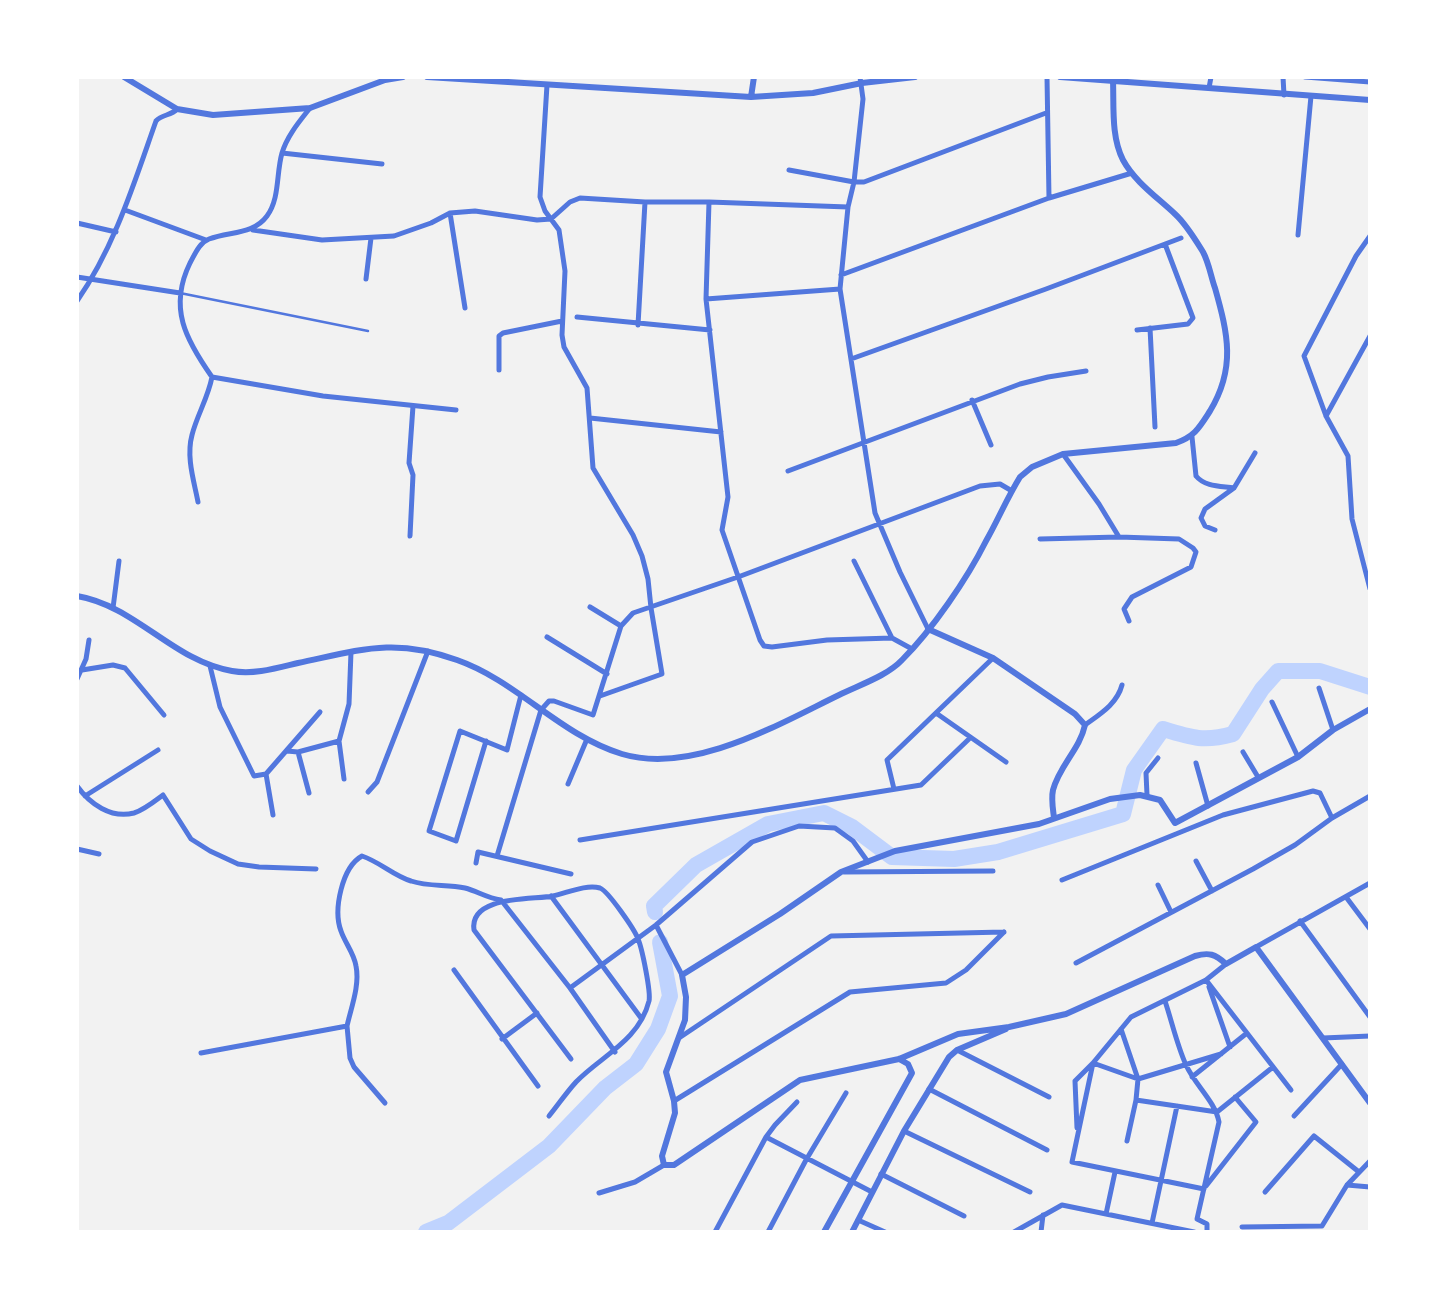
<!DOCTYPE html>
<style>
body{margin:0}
#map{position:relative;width:1447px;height:1309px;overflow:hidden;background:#f2f2f2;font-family:"Fira Sans",sans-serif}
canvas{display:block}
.frame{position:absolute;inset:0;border:79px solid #fff;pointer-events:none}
</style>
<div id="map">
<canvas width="1447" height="1309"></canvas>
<div class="frame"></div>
</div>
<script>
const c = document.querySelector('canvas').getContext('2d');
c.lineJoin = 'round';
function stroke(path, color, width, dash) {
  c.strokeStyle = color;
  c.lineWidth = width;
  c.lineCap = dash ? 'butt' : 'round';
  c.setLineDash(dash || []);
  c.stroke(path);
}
const river = new Path2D(`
 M655,912L654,906L696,865L768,824L824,813L852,827L892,857L954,859L998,852L1123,814L1134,770L1163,729C1192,738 1204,742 1233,734L1262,689L1278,671H1320L1370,687
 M426,1232L448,1223L549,1146L605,1088L636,1064L658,1029L670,996L660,942`);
const service = new Path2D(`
 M180,293L368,331`);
const minor = new Path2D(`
 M860,77L863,99L854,182L848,207L840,289L875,513L900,572L928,629
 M1047,77L1049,198
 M1283,77L1284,95
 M1305,77L1370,82
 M547,85L540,197L545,211L559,230L565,271L562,335L564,347L587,388L593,468L633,535L642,556L648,579L651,608L662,674L600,696
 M1209,88L1211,77
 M282,153L382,164
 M789,170L854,182H864L1046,113
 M709,202L706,299L728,497L722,530L760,640L764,646L772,647L827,640L892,638L912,649
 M125,210L206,240
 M450,213L465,308
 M77,223L116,232
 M253,230L322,240L394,236L431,223L450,213L475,211L537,220L551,219L570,202L580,198L645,202H709L848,207
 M1298,235L1311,96
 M1370,236L1356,256L1304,356L1326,416L1348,456L1352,519L1370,589
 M841,275L1049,198L1132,173
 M77,277L180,293
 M366,279L371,238
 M706,299L840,289
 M77,301C115,246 134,183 156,121C162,114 171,116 177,109
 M577,317L710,330
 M638,325L645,202
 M1150,328L1155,427
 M1137,330L1188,324L1193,318L1165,244
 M851,359L1046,289L1181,238
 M499,370V336L503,333L562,321
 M212,377L323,396L456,410
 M972,400L991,445
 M1326,416L1370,336
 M590,418L721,432
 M1192,437L1196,476C1205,487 1221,486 1234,488
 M1063,454L1099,504L1119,537
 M788,471L1020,384L1048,377L1086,371
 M198,502C194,481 186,457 192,435C197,415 208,398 212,377C186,340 168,308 190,263C195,254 199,243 209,239C230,231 253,235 267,216C280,198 276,174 282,153C287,136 299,122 310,108
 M1215,530L1205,526L1201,518L1205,509L1234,488L1255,453
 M410,536L413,475L409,463L413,406
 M1040,539L1119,537L1179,539L1193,548L1196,552L1191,567L1132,597L1124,609L1129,621
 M854,561L892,638
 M590,607L621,626
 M113,608L119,561
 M547,637L607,674
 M210,666L220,707L254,776L266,774L320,712
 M82,670L113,665L125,668L164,715
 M77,679L86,659L89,640
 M1319,688L1333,730
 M1272,702L1298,757
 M936,713L1006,762
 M1085,725C1100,714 1117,704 1122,685
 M486,741L456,841L429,831L460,731L507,750L521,695
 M287,751L298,752L339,741
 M298,752L309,793
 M1243,752L1258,777
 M1196,763L1208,806
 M266,774L273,815
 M344,779L339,741L349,704L351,652
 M568,784L587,739
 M77,786C90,804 111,819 134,813C144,810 155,801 163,795L191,839L210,851L238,864L259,867L316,869
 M894,789L887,760L993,658
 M368,792L377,782L428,651
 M1147,795L1146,773L1158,758
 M85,796L158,750
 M580,840L921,785L970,738
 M77,849L99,854
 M497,856L541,710L549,701H554L593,715L621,626L633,613L738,577L980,486L1000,484L1012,491
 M1196,861L1212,891
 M476,863L478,852L571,874
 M844,872L993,871
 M1062,880L1223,815L1313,791L1320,793L1332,818
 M1158,885L1171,912
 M551,896L641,1018
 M1346,897L1370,929
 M1300,921L1370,1017
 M656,925L682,975
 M1256,947L1370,883
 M1076,963L1253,869L1295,845L1332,818L1370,796
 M454,970L538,1086
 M1206,980L1291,1090
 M1209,987L1230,1047
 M570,988L656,925L752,842L799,826L835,828L853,841L868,862
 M1165,1001C1172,1022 1177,1045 1186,1065C1195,1085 1215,1101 1219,1122L1197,1219L1207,1224V1232
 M347,1026L350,1058L354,1067L385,1103
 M1121,1029L1138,1079L1136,1100L1217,1112
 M679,1038L831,936L1004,932
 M1323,1038L1370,1036
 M502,1039L537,1013
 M957,1050L1049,1097
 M201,1053L347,1026C351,1008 360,985 356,966C354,953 345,943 341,931C333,910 342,867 362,856C380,862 394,876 411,881C429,887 447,884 465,888C477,891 487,898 501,900L570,988L615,1052
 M1192,1077L1247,1033
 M929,1089L1047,1150
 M674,1101L850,992L946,983L966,970L1004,932
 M1217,1112L1273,1067
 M549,1116C558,1105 566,1093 576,1082C601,1056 639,1041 649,1001C651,992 642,948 638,939C635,930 608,891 600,888C586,884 567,893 553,896C533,900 469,895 474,930L571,1059
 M1294,1116L1342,1064
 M1077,1128L1075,1081L1093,1063L1138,1079L1221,1054
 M904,1131L1030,1192
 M766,1137L872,1192
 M1127,1141L1136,1100
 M881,1174L964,1216
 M1347,1185L1370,1187
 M1206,1186L1256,1122L1235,1097
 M1204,1189L1072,1162L1093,1063L1131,1017L1206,980L1226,964
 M1265,1192L1314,1136L1359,1172
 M599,1193L635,1182L664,1165
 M1106,1214L1115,1172
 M858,1220L885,1232
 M1152,1223L1177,1106
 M1242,1227L1322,1226L1347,1185L1370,1161
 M715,1232L766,1137L775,1125L797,1102
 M768,1232L806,1160L846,1093
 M1014,1232L1062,1205L1194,1232
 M1041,1232L1043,1215`);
const tertiary = new Path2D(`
 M124,77L177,109L213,115L310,108L385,80L403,77
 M427,77L751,97L813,93L862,83L915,77
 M1060,77L1370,100
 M751,97L754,77
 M77,596C136,606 173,661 232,671C254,675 277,668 298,663C360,650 394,637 457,660C517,681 560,735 622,754C692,775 777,725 839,695C859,685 887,676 902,660C932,630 967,579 986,541C998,520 1007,498 1020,477L1032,467L1063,454L1176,443C1195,436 1199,428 1210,411C1236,368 1228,334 1215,288C1211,277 1209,263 1203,252C1195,239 1186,224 1175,214C1157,197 1135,182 1123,160C1111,137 1114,106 1113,81
 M928,629L993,658L1075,714L1085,725C1080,749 1059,766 1053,790C1051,799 1053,809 1054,818
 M1370,709L1333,730L1298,757L1175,823L1160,800L1140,795L1110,799L1039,824L895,851L841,872L780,914L682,975L686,997L685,1020L666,1072L674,1101L675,1113L662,1156L664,1165H674L800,1080L899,1059L958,1034L1009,1027L1066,1014L1195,956C1209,952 1215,954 1226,964L1256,947L1370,1103
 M824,1232L912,1073L908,1064L899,1059
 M852,1232L904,1131L949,1057L957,1050L1006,1029`);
stroke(river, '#bfd3fe', 16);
stroke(service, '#5277de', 2.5);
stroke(minor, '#5277de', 5);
stroke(tertiary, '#5277de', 6);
</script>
